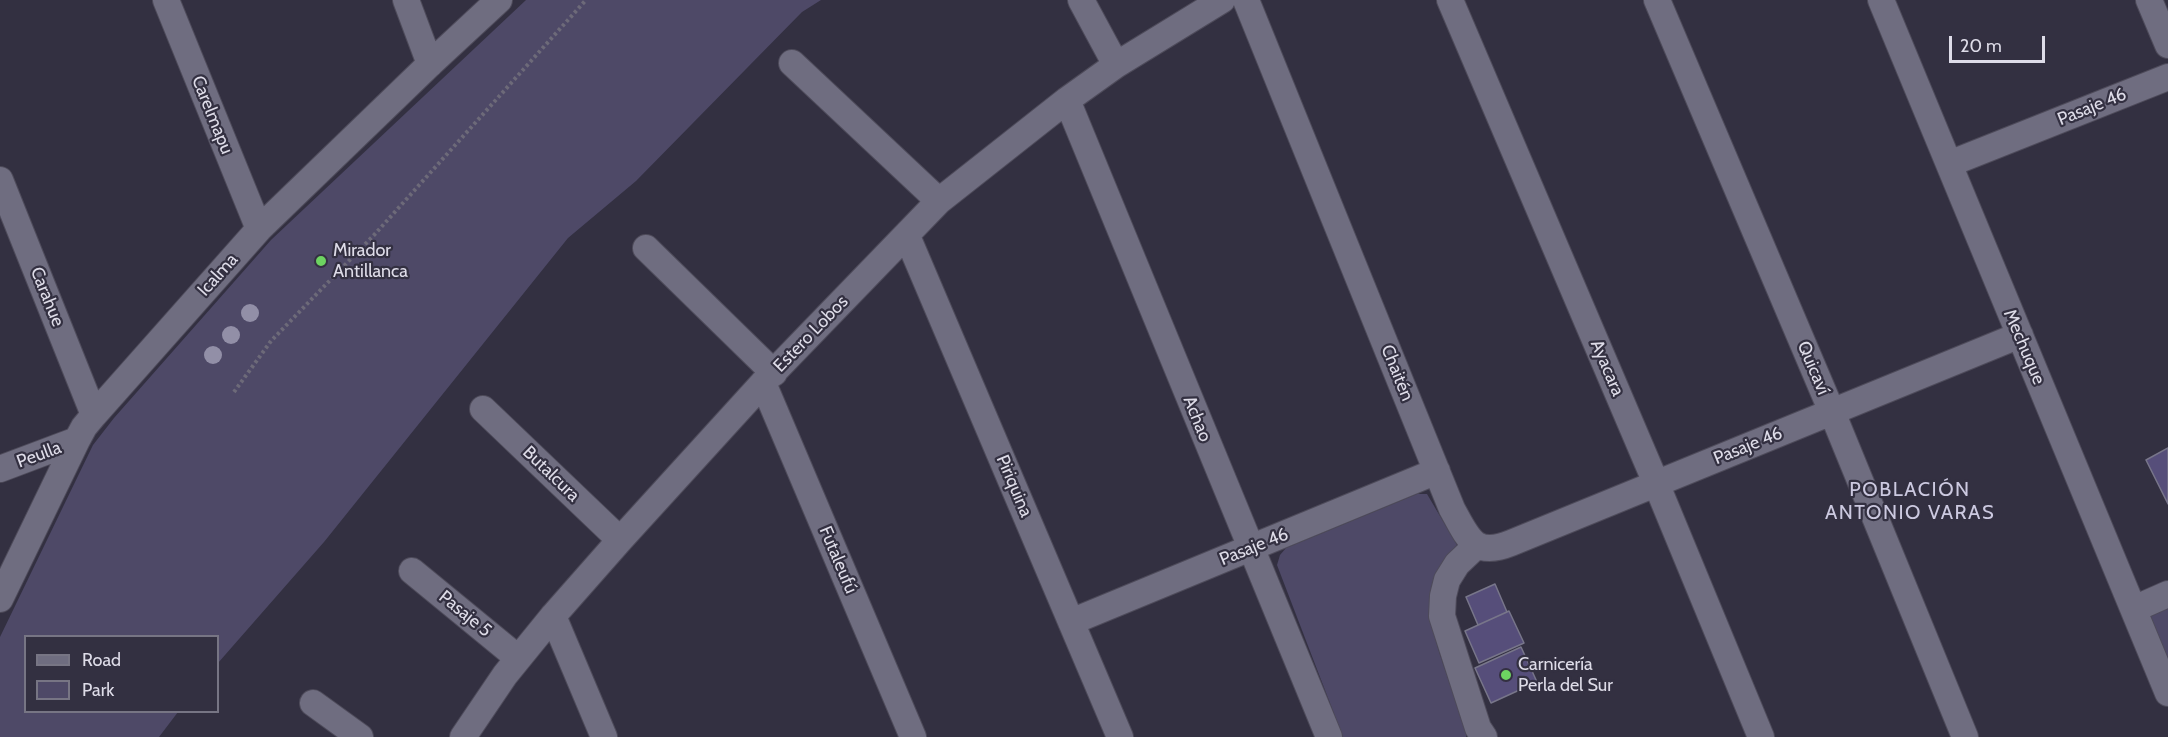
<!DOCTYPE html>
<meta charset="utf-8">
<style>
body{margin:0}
#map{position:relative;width:2168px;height:737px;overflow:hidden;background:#333041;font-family:Cabin,sans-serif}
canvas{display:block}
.legend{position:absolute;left:24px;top:635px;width:195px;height:78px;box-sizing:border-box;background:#333041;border:2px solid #777584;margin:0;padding:8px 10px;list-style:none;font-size:18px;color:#dedce8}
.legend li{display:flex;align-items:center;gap:12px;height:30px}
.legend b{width:30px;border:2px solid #777584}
.scale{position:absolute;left:1949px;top:36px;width:96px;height:27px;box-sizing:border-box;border:3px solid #dedce8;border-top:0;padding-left:8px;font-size:18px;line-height:21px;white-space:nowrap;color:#dedce8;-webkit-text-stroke:4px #333041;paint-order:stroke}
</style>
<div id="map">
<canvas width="2168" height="737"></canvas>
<ul class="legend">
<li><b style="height:8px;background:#6f6d80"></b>Road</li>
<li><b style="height:16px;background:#4e4967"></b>Park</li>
</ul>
<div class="scale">20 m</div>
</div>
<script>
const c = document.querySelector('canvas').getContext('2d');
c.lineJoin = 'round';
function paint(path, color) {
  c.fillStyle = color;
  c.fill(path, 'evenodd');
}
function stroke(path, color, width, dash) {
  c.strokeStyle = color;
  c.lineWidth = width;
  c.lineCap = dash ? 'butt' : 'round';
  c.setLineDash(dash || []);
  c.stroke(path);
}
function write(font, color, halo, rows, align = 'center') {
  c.font = font + ' Cabin,sans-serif';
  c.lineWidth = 4.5;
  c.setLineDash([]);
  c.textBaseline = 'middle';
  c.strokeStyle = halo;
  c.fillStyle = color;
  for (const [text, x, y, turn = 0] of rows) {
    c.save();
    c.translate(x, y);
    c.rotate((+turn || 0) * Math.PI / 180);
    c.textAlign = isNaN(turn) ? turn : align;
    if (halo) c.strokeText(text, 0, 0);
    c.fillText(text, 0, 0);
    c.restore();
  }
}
const green = new Path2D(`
 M526,0H821L802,12L636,181L568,238L324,542L218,663V636H26V712H178L159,737H0V637L93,445L114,418L271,240Z
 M1417,494H1427L1457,545C1445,562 1434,589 1431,609C1428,632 1457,700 1466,725V737H1343L1277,565L1280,555L1286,548Z
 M2168,607V666L2147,616Z`);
const building = new Path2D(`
 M2168,448V504L2146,460Z
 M1495,584L1507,612L1478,625L1466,597Z
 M1509,611L1524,643L1479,663L1465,631Z
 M1521,647L1537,682L1491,703L1475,668Z`);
const path = new Path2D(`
 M234,392L271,341L375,234L586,0`);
const minor = new Path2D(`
 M166,0L259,229
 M406,0L430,64
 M1081,0L1116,65
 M1246,0L1452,509C1468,538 1474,558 1511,543L2020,335
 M1450,0L1656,483L1761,737
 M1657,0L1832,412L1965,737
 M1881,0L2168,693
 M2149,0L2168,45
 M792,63L939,201
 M1067,100L1329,737
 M1949,164L2168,77
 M0,180L94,415
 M907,236L1120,737
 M646,248L774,373
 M763,383L913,737
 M483,409L620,540
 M0,469L77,440
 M1477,545L1457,564L1447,580L1443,596L1442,616L1478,728L1484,737
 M412,571L518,658
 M0,599L77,440L84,427L94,415L259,229L430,64L499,0
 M2134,609L2168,594
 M553,616L604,737
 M1071,622L1437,471
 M313,703L360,737
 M463,737L505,675L553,616L620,540L763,383L939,201L1067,100L1116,65L1222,0`);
const trees = [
 [250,313],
 [231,335],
 [213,355]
];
const markers = [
 [321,261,6,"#6dd361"],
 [1506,675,6,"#6dd361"]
];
const streetNames = [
 ["Pasaje 46",2092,107,-22],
 ["Carelmapu",212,115,68],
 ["Icalma",218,275,-48],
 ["Carahue",47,297,68],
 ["Estero Lobos",811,334,-46],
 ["Mechuque",2024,347,67],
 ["Ayacara",1607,368,67],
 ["Quicaví",1813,368,67],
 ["Chaitén",1397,373,68],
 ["Achao",1197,419,68],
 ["Pasaje 46",1748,446,-22],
 ["Peulla",39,455,-20],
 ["Butalcura",551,474,44],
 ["Piriquina",1014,486,67],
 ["Pasaje 46",1254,547,-22],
 ["Futaleufú",838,560,67],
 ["Pasaje 5",465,614,39]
];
const poiNames = [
 ["Mirador",333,251],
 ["Antillanca",333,272],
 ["Carnicería",1518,665],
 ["Perla del Sur",1518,686]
];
const neighbourhoodNames = [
 ["POBLACIÓN",1910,490],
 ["ANTONIO VARAS",1910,513]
];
paint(green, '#4e4967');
paint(building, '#564e7a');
stroke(building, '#78768a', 1.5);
stroke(minor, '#4e4b5a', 28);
stroke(path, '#6d6a79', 4, [3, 3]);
stroke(minor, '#6f6d80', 26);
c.fillStyle = '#928fa7';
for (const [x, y] of trees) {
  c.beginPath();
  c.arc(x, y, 9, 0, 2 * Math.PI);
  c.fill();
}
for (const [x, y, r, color] of markers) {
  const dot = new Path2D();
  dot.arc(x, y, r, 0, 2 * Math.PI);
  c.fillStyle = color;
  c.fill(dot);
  stroke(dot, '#333041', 2);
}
write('18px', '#dedce8', '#333041', streetNames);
write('18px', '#dedce8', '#333041', poiNames, 'left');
c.letterSpacing = '1.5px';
write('20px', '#ccc9e0', '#333041', neighbourhoodNames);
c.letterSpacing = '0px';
</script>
